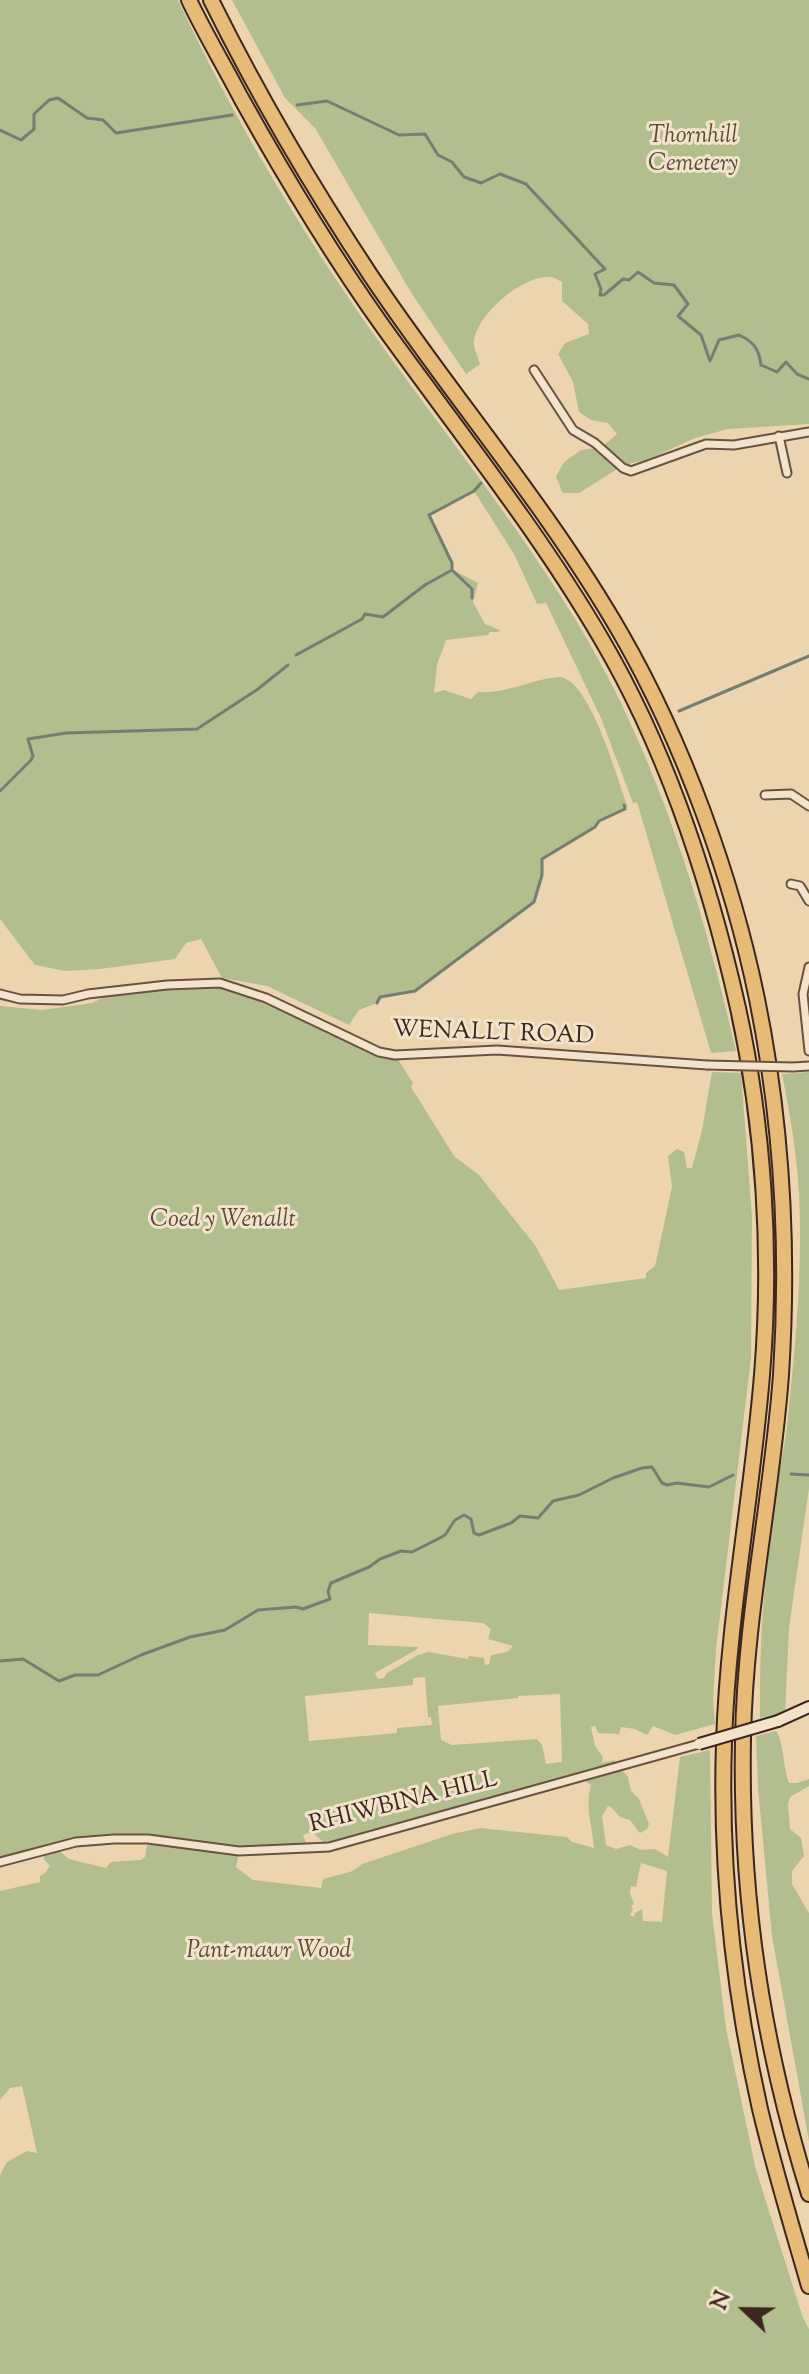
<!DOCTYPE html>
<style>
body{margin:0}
#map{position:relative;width:809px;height:2374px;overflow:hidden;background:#ecd4ae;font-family:"Sorts Mill Goudy",serif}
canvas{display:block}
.north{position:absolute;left:705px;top:2270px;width:80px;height:80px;-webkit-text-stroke:6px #f3e3ca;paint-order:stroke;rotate:292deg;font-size:22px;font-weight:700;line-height:32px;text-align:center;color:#3c261e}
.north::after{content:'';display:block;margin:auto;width:28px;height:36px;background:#3c261e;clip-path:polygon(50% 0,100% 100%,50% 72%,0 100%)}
</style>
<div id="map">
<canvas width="809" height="2374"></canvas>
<div class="north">N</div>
</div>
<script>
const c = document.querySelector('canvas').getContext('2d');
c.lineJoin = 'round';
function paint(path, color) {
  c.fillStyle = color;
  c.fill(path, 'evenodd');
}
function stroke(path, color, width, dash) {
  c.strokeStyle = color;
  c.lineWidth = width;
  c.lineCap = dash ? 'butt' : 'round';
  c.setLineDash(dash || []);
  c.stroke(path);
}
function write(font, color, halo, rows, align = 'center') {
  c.font = font + ' "Sorts Mill Goudy",serif';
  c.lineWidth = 6;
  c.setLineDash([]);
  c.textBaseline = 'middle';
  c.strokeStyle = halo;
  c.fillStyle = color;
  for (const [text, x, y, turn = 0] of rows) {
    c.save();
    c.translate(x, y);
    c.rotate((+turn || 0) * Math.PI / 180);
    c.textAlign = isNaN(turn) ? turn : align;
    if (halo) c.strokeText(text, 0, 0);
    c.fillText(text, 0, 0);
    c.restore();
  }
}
const green = new Path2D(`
 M0,0H178C233,118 302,233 377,339C446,435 519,526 580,627C658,758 702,903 736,1051L711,1053L637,802L633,803L601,718L546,603L537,604L514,554L474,491L429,515L452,563L453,570L478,583L473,602L485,624L500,630L499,632H490L488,635L446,640L437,665L434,693L444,690L471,699L478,692C506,694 530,680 557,677C589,673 618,782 628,807L599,821L595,827L542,858V875L534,902L415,991L380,997L377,1003L359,1010L349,1025L267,986L222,978L201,939L186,943L175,959L100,969L65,971L35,965L0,919Z
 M232,0H809V424L728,429L695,438L651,458L622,466L579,493H563L556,477L564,462L581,450L602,447L617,434L608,423L591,420L579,412L573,382L558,354L565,343L589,334L588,324L562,301V282C558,280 554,277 550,277C522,275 473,317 474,345C475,351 478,358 480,364L466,374L412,294L315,128L285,98Z
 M196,983L243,989L357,1042L395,1055L413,1083L411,1087L454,1156L479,1175L535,1245L559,1290L646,1278V1273L655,1266L672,1187L668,1156L677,1149L684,1152L687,1168H692L702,1130L712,1072L741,1073L752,1217L751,1358L716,1649L713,1699L715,1724L675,1735L653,1726L647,1735L635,1729L621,1727L619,1734L598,1733L595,1726L591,1727L595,1746L603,1757L602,1763L614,1760L628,1777L631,1791L639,1799L649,1824L647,1829L640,1833L630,1820L620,1817L611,1807L608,1806L602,1816L606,1845L616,1849L630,1845L641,1850L655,1849L668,1857L680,1757L710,1750L712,1913L726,2028L756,2170L803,2318L809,2329V2374H0V2175L7,2162L27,2151L37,2153L22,2086L10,2088L0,2100V1891L40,1882V1876L45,1873L50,1866L44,1859V1850L54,1847L50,1844L27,1850L24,1855L6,1861L0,1858V1006L42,1010L92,1003L119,990ZM369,1613L483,1623L491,1629L488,1639L513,1646L507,1652L491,1655L489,1664L485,1665L484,1658L469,1656L468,1659L429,1652L418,1655L387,1673L384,1678L378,1679L375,1673L416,1650L418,1647L368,1645ZM425,1677L428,1717H431L432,1725L397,1728V1733L309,1741L305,1696L413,1685V1678ZM560,1694L562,1762L546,1764L542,1745L537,1739L452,1745L441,1740L438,1706L518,1698V1696ZM580,1778L591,1785C585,1807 592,1825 594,1848L572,1842L567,1837L480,1828L452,1834L362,1864L353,1871L323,1879L321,1888L253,1880L236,1867L239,1852L309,1850L303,1835L312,1832L329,1847ZM114,1839H148L145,1857L141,1860L111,1862L106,1868L69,1859L56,1848ZM641,1863L667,1871L662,1922L643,1921L642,1909L635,1913L634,1917L630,1915L633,1909L631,1906L634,1904L630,1893L631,1886L636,1887Z
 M809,1072V1488L789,1628L785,1714L760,1718C759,1647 764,1575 774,1505C777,1478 784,1453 787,1426C795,1350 803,1271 799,1195C797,1154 790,1114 782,1074Z
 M776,1731C784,1742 783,1768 789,1783H797L809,1779V1786L790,1797L788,1804L790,1829L801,1838L804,1856L792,1871V1884L809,1913V2141L772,1936L758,1788L756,1736Z`);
const stream = new Path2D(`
 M297,105L327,101L399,135L425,134L438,155L452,162L464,177L481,183L500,174L526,184L605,269L595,274L601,289L600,295H604L623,279L629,280L638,272L654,283L674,285L688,304L678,316L701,335L710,361L719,340L739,335C754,342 759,349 761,365L777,372L786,362L797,374L809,379
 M0,130L21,140L34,129V114L49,100L58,98L87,118L103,120L116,133L232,115
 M472,598V589L452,570V563L429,515L474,491L481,483
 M296,655L362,619L365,614L383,617L425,585L452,570
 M679,711L809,656
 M0,791L31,760L33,756L28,739L66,733L197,729L258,689L288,665
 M377,1003L380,997L415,991L534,902L542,875V859L595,827L599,821L625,809L624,805
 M791,1474L809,1475
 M0,1661L23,1659L59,1681L75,1675H98L141,1655L190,1637L225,1630L258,1610L296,1607L303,1609L330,1599L328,1591L331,1583L369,1567L380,1559L401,1551L412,1552L436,1540L445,1535L455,1520L464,1515L471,1519L474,1533L479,1535L511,1523L520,1516L538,1518L553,1501L579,1495L613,1478L642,1468L652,1467L662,1483L667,1485L677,1483L709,1487L733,1475`);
const street = new Path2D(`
 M534,370L573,430L595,443L623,468L631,471L706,444L734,445L809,432
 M779,436L787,473
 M765,795L791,794L809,806
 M791,884L800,886L809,901
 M809,967L803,994L809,1051
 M0,994L20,999L63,1000L88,994L167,985L220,983L266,998L379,1052L395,1055L497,1050L707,1065
 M793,1067L809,1066
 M0,1862L76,1842L114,1839H148L239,1851L329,1847L699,1744`);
const secondary = new Path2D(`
 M778,1721L809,1707`);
const highway = new Path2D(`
 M189,0C205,34 224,65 241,98C285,177 331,254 384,328C458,431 538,530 602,640C667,751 710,883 738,1008C764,1127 772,1254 762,1375C752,1498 728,1619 724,1742C720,1865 733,1989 760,2109C774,2168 792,2227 809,2286
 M211,0C258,95 312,187 371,276C452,397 548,507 621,634C683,742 732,877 757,999C782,1122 789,1250 781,1375C772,1497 745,1617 743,1739C740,1898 762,2042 809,2194`);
const streetBridge = new Path2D(`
 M707,1065L793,1067`);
const secondaryBridge = new Path2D(`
 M699,1744L778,1721`);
const parkNames = [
 ["Thornhill",693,138],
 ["Cemetery",693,166],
 ["Coed y Wenallt",223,1222],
 ["Pant-mawr Wood",269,1953]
];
const streetNames = [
 ["WENALLT ROAD",493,1035,2],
 ["RHIWBINA HILL",404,1804,-14]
];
paint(green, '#b3be8e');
stroke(stream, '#747e71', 3);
stroke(street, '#685242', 11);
stroke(secondary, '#3c261e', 14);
stroke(highway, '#3c261e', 18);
stroke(street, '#f3e3ca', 7);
stroke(secondary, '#f3e3ca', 10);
stroke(highway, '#e6ba77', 14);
stroke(streetBridge, '#685242', 11, []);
stroke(secondaryBridge, '#3c261e', 14, []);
stroke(streetBridge, '#f3e3ca', 7);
stroke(secondaryBridge, '#f3e3ca', 10);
write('italic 24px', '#5a4c3a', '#f3e3ca', parkNames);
write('24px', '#3c261e', '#f3e3ca', streetNames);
</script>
